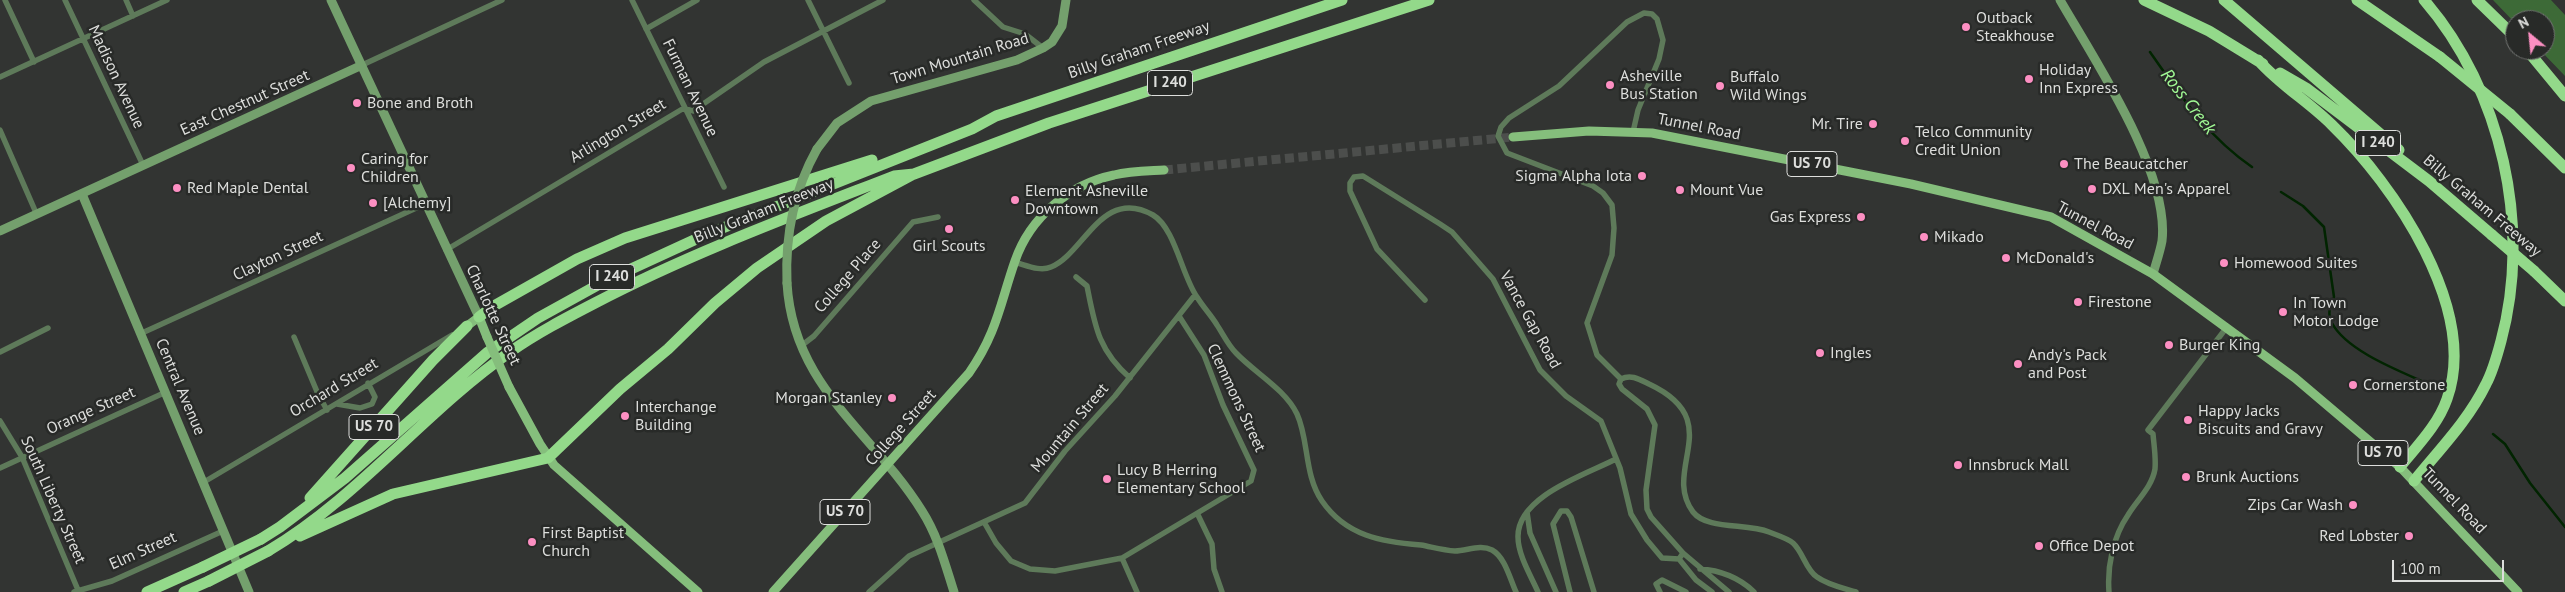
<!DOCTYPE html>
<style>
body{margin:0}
#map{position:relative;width:2565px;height:592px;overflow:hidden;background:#323432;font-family:"PT Sans",sans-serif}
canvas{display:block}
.north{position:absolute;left:2505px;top:10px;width:50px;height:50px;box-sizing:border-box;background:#282a28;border:1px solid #707270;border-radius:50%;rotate:332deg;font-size:14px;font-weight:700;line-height:20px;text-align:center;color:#dddedc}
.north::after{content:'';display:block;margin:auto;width:18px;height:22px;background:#fc8fc2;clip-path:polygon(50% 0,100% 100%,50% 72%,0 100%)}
.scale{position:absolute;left:2392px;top:560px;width:112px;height:22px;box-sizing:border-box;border:2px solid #dddedc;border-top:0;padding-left:6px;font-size:15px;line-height:18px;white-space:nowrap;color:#dddedc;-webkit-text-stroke:4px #282a28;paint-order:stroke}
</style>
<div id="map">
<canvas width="2565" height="592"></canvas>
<div class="north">N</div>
<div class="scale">100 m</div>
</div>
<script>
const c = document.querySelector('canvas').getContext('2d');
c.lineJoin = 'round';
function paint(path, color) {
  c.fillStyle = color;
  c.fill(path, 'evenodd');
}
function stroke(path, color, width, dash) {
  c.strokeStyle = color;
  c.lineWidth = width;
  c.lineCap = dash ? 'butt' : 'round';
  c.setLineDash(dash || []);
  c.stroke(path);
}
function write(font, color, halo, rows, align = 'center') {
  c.font = font + ' "PT Sans",sans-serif';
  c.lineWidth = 5;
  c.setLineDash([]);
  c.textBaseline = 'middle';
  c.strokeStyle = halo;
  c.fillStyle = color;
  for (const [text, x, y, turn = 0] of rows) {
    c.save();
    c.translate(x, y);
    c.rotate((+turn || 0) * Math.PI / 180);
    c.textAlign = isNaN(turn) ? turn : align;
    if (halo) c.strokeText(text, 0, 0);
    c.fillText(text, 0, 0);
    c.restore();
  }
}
const green = new Path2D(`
 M2493,0H2551L2565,15V76L2540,50H2545V20H2515V23Z`);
const stream = new Path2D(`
 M2150,52C2181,96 2207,136 2252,167
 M2281,192L2303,206L2324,227L2334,297C2330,305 2327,315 2332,323C2346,350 2397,370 2424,382
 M2493,434L2505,444L2530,483L2565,527`);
const primaryTunnel = new Path2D(`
 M1164,170L1513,137`);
const street = new Path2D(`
 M5,0L34,62
 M65,0L143,165
 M126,0L133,16
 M632,0L724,187
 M808,0L849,83
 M974,0L1003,27L1025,34L1043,48
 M646,29L697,0
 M360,66L502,0
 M0,77L167,0
 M0,130L37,215
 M446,250L684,108L693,111L764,62L883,0
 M1014,262C1026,265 1040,272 1051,267C1084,254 1102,186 1153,215C1175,228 1182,276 1197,297C1203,307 1211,315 1217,325C1223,334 1228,345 1236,353C1255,373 1285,389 1297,414C1309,440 1304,475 1322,501C1346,536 1382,542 1421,545C1432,547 1443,550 1455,551C1467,551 1480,544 1492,550C1505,557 1510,579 1516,592
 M1076,277L1087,286C1095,326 1098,350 1130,378
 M1425,300L1377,249L1350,191V183L1354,177L1363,176L1440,224L1452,232L1493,279L1540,370L1566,396L1601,421L1620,468L1631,514L1647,540L1662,558L1679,559L1683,553
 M142,333L425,204
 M294,337L318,394L327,410
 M801,346L814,336L913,222L938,217
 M0,352L48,328
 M1621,379L1597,355L1587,323L1612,255L1614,228L1612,205L1603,193L1593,186L1507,153L1498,136L1501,127L1509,118L1559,86L1627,22L1644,13L1652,14L1657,19L1663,40L1659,59L1638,110L1633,132
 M1621,379C1631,374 1639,379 1649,384C1728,421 1661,469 1693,512C1707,530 1747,523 1769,532C1776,535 1787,538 1793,543C1803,552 1806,570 1817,577C1828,585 1843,588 1856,592
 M1621,379L1619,384L1622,389L1647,409L1655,425L1646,490L1647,509L1651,517L1683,553L1729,592
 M337,404L360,408L372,404L375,397L368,383
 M0,421L22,457L78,590
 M0,468L166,392
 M204,482L452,335
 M1527,512L1530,533L1556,592
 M1198,515L1212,544L1214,569L1222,592
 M984,522L996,543L1011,561L1030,569L1055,571L1122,558L1251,481L1254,470L1223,405L1204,355L1179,316
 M1122,558L1137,592
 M1679,559L1696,580L1712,592
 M1700,569C1720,570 1740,578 1754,592
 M74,592L112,581L223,531
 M869,592L909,556L1025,503L1065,451L1115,396L1195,295
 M1538,592C1531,576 1518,555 1518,537C1517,496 1587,474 1616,459
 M1570,592L1553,524L1561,511H1567L1571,517L1594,592
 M1660,592L1656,584L1662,580L1686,592
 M2109,592C2107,566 2113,537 2128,515C2137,500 2152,487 2155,469C2156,457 2154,446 2153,434L2148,430L2227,327`);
const secondary = new Path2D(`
 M331,0L479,317
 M2060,0C2094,59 2170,172 2162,241C2160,252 2156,263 2153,274
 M817,149L837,123L871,101L1017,60L1043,48L1052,42L1062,26L1066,0
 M82,194L249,592
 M0,231L360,66
 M787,283C793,387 872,431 922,511C938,536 945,564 954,592`);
const primary = new Path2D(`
 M1513,137L1589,131L1652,133L1911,184L2051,217L2153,274L2295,378L2400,467L2518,592
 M467,326L479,317L487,337
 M509,387L540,444L554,465L698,592
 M773,592L969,373C997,333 1000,304 1015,261C1030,217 1070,184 1114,175C1130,171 1147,171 1164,170`);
const highway = new Path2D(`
 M2144,0L2209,31L2263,64
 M2224,0L2399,150
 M2357,0L2440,57
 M2477,0L2515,37
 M2527,50L2565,96
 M2258,60C2280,85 2309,102 2332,125C2394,185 2479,309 2447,399C2438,425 2417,446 2400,467
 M2280,73L2306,88L2429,181L2492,235
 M2510,114L2565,168
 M2534,271L2565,301
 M479,317L492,307L577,259L625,238L872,160
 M2414,481C2439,450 2468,421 2486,384C2493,371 2497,356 2501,341C2532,227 2502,90 2424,0
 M310,498L433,360L467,326
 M300,536L393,494L548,458L620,389L668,349L715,303L757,268L826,221L912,175
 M261,539L280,527L345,478L488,352L538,318L605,281L705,235L972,129L996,116L1342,0
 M268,551C359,497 424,412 510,352C537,333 566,318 595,303C691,253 794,215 894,176L914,174L1049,123L1429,0
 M147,592L203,567
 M184,592L209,581`);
const secondaryBridge = new Path2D(`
 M787,283C785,236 794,190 817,149`);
const primaryBridge = new Path2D(`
 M487,337L509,387`);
const highwayBridge = new Path2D(`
 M2440,57L2510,114
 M2492,235L2534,271
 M203,567L261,539
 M209,581L268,551`);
const markers = [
 [1966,27,5,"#fc8fc2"],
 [2029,79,5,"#fc8fc2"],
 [1610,85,5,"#fc8fc2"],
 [1720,86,5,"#fc8fc2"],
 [357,103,5,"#fc8fc2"],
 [1873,124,5,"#fc8fc2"],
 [1905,141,5,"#fc8fc2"],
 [2064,164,5,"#fc8fc2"],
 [351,168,5,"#fc8fc2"],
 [1642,176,5,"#fc8fc2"],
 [177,188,5,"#fc8fc2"],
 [2092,189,5,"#fc8fc2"],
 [1680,190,5,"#fc8fc2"],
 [1015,200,5,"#fc8fc2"],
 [373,203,5,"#fc8fc2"],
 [1861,217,5,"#fc8fc2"],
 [949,229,5,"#fc8fc2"],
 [1924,237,5,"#fc8fc2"],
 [2006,258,5,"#fc8fc2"],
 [2224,263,5,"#fc8fc2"],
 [2078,302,5,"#fc8fc2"],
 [2283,312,5,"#fc8fc2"],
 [2169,345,5,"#fc8fc2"],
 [1820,353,5,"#fc8fc2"],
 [2018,364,5,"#fc8fc2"],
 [2353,385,5,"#fc8fc2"],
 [892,398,5,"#fc8fc2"],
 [625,416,5,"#fc8fc2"],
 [2188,420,5,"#fc8fc2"],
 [1958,465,5,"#fc8fc2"],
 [2186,477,5,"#fc8fc2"],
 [1107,479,5,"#fc8fc2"],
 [2353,505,5,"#fc8fc2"],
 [2409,536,5,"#fc8fc2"],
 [532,542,5,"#fc8fc2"],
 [2039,546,5,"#fc8fc2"]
];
const shields = [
 [1170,83,45],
 [2378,143,45],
 [1812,164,50],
 [612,277,45],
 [374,427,50],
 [2383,453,50],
 [845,512,50]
];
const shieldNames = [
 ["I 240",1170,83],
 ["I 240",2378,143],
 ["US 70",1812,164],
 ["I 240",612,277],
 ["US 70",374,427],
 ["US 70",2383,453],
 ["US 70",845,512]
];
const poiNames = [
 ["Outback",1976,18],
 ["Steakhouse",1976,36],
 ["Holiday",2039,70],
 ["Inn Express",2039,88],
 ["Asheville",1620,76],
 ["Bus Station",1620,94],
 ["Buffalo",1730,77],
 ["Wild Wings",1730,95],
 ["Bone and Broth",367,103],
 ["Mr. Tire",1863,124,"right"],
 ["Telco Community",1915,132],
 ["Credit Union",1915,150],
 ["Caring for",361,159],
 ["Children",361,177],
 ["The Beaucatcher",2074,164],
 ["Sigma Alpha Iota",1632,176,"right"],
 ["Red Maple Dental",187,188],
 ["DXL Men's Apparel",2102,189],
 ["Mount Vue",1690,190],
 ["Element Asheville",1025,191],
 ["Downtown",1025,209],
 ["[Alchemy]",383,203],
 ["Gas Express",1851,217,"right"],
 ["Mikado",1934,237],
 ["Girl Scouts",949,246,"center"],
 ["McDonald's",2016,258],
 ["Homewood Suites",2234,263],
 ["Firestone",2088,302],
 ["In Town",2293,303],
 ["Motor Lodge",2293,321],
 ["Burger King",2179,345],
 ["Ingles",1830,353],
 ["Andy's Pack",2028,355],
 ["and Post",2028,373],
 ["Cornerstone",2363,385],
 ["Morgan Stanley",882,398,"right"],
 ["Interchange",635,407],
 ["Building",635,425],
 ["Happy Jacks",2198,411],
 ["Biscuits and Gravy",2198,429],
 ["Innsbruck Mall",1968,465],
 ["Lucy B Herring",1117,470],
 ["Elementary School",1117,488],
 ["Brunk Auctions",2196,477],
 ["Zips Car Wash",2343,505,"right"],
 ["First Baptist",542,533],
 ["Church",542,551],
 ["Red Lobster",2399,536,"right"],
 ["Office Depot",2049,546]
];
const streetNames = [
 ["Billy Graham Freeway",1139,50,-19],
 ["Town Mountain Road",960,59,-17],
 ["Madison Avenue",116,77,65],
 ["Furman Avenue",690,88,64],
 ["East Chestnut Street",245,103,-24],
 ["Tunnel Road",1699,127,11],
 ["Arlington Street",618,131,-31],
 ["Billy Graham Freeway",2482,206,40],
 ["Billy Graham Freeway",764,211,-22],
 ["Tunnel Road",2095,226,28],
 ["Clayton Street",278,256,-25],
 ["College Place",848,276,-49],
 ["Charlotte Street",493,315,65],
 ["Vance Gap Road",1530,320,61],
 ["Central Avenue",180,387,67],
 ["Orchard Street",334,388,-31],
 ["Clemmons Street",1236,398,65],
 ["Orange Street",91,411,-24],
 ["College Street",901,428,-48],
 ["Mountain Street",1070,428,-50],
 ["South Liberty Street",53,500,66],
 ["Tunnel Road",2454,501,46],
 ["Elm Street",143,551,-24]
];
const waterNames = [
 ["Ross Creek",2188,102,52]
];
paint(green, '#3d6a37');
stroke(stream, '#012400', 2.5);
stroke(primaryTunnel, '#4c4e4c', 9, [9, 4.5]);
stroke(street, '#5e7a5a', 5.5);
stroke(secondary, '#74a06d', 9);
stroke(primary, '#85be7c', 9);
stroke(highway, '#93d98a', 11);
stroke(secondaryBridge, '#74a06d', 9);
stroke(primaryBridge, '#85be7c', 9);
stroke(highwayBridge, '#93d98a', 11);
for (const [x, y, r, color] of markers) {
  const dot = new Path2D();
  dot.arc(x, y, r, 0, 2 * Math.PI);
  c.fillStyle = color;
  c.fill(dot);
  stroke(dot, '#282a28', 2);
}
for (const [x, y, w] of shields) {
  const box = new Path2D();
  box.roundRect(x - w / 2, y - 12.5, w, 25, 4);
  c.fillStyle = '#282a28';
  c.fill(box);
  stroke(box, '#dddedc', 1);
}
write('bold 15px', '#dddedc', null, shieldNames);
write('16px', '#dddedc', '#282a28', poiNames, 'left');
write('16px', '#dddedc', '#282a28', streetNames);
write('italic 18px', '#a0f994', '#282a28', waterNames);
</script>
